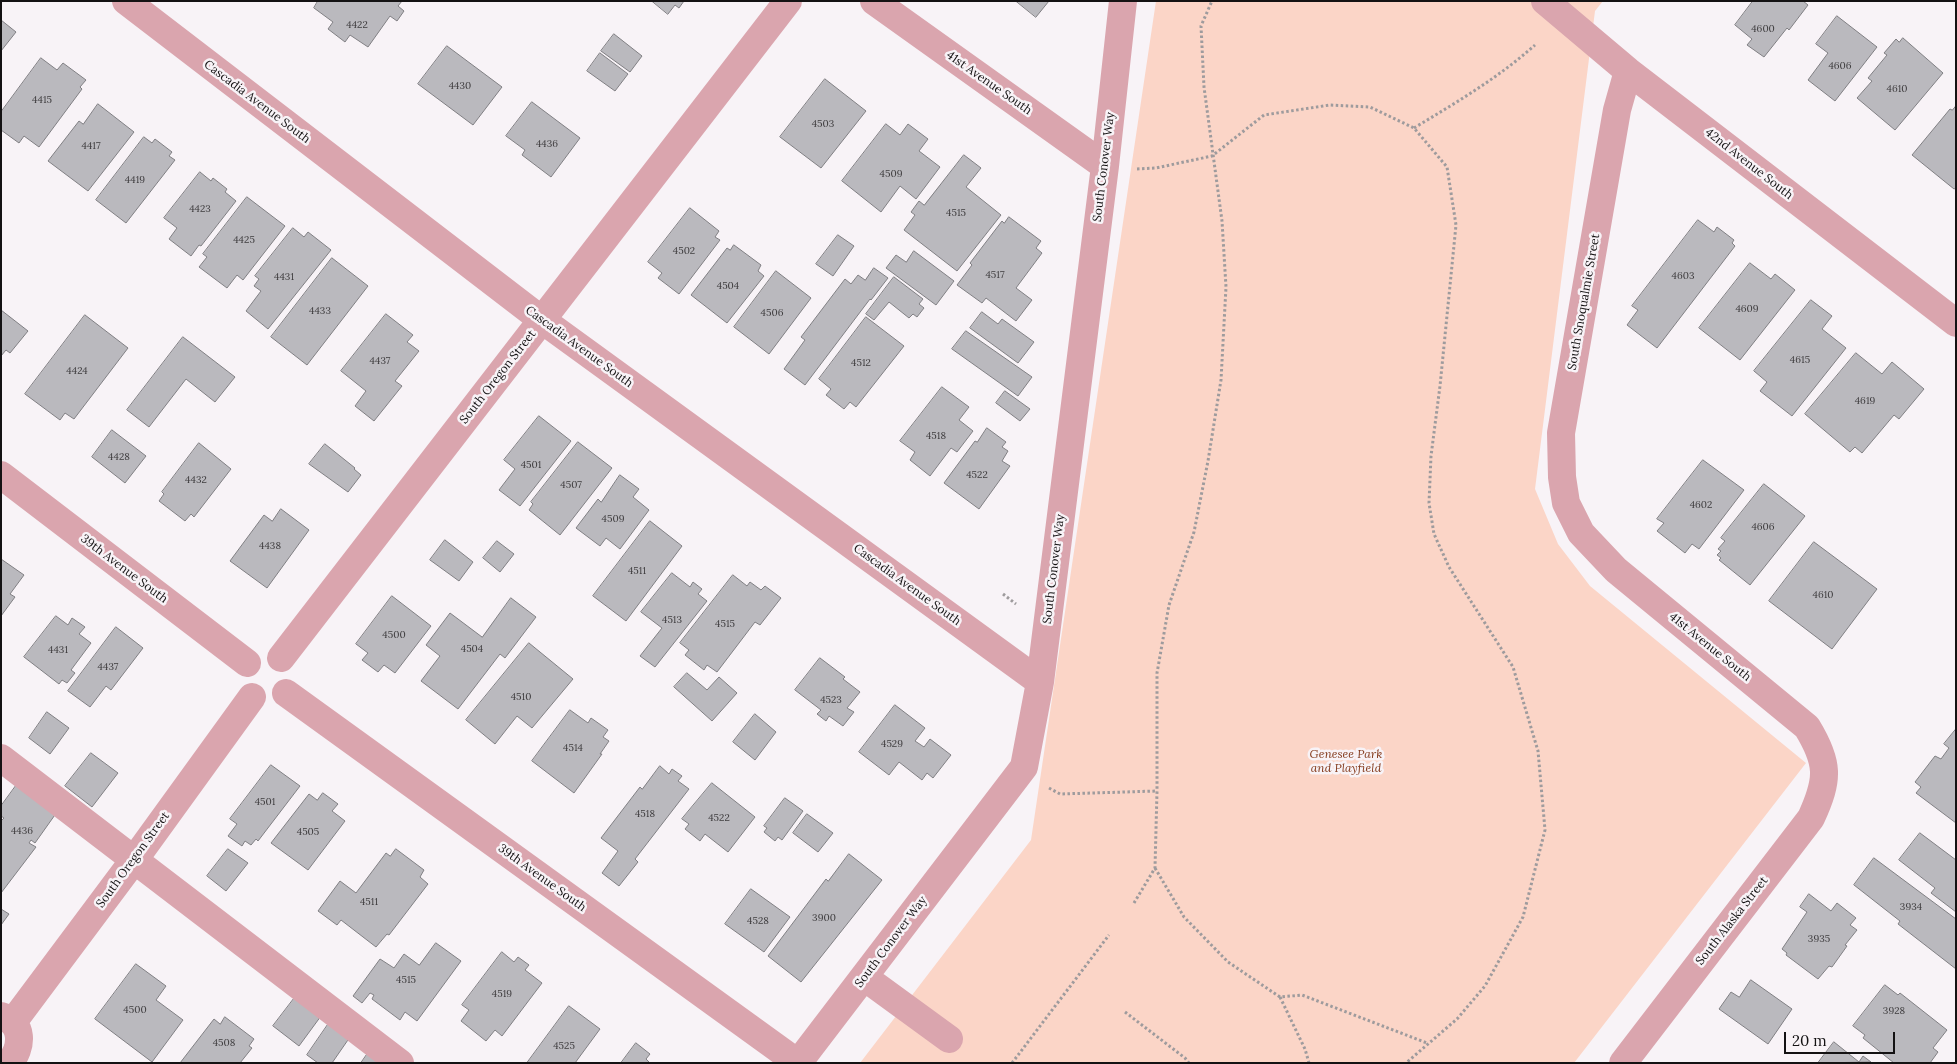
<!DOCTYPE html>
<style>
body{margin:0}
#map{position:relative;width:1957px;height:1064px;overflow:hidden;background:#f8f3f7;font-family:Lora,serif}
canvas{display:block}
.frame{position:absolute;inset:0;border:2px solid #141213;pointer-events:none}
.scale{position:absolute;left:1784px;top:1032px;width:111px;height:22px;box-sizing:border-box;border:2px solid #141213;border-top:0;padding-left:6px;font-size:15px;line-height:18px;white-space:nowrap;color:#141213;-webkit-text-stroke:4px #f8f3f7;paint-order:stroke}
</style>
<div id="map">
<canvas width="1957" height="1064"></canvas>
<div class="frame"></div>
<div class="scale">20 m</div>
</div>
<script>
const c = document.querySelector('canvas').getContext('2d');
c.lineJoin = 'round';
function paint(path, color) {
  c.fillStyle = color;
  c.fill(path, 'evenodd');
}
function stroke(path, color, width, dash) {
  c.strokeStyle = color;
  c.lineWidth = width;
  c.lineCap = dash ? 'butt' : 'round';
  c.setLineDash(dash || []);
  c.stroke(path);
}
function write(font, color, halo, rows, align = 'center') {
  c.font = font + ' Lora,serif';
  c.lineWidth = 5;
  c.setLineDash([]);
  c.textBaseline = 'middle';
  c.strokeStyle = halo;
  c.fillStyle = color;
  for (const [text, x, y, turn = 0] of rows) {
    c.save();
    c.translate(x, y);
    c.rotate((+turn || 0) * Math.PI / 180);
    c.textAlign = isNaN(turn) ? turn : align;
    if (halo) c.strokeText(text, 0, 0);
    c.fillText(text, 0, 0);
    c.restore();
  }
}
const green = new Path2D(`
 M1156,1H1603L1595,11L1535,489L1558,544L1590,586L1806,763L1574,1063H860L1031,840Z`);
const building = new Path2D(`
 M318,1H402L398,6L404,11L397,21L390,16L368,47L350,35L345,42L328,29L333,22L314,8Z
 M652,1H684L679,8L675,5L668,14Z
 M1016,1H1049L1036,17Z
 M1753,1H1803L1808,5L1789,30L1787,28L1764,57L1747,45L1752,39L1735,25Z
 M1837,16L1877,47L1835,101L1808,80L1828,53L1816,44Z
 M1,20L16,32L1,51Z
 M614,34L642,56L630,72L601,51Z
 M1903,38L1943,73L1895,130L1857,98L1872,81L1868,78L1887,55L1884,53L1896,39L1899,42Z
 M447,46L502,87L473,125L418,84Z
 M600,53L628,74L615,91L587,71Z
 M41,58L57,70L63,63L86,80L80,87L82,89L39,147L24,136L19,143L1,130V112Z
 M825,79L866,111L821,168L780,137Z
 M532,102L580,138L551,177L522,155L525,150L506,136Z
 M98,104L134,132L88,191L48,161L79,121L83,124Z
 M1956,106V188L1954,189L1912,155L1950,109L1952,110Z
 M886,124L900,135L908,124L928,139L919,151L940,167L916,199L900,186L881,212L842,181Z
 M144,137L152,143L155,139L172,152L169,156L175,160L126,223L96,200Z
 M964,155L981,168L966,187L1001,215L957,271L904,230L915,215L911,212L919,201L924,205Z
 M200,172L211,181L213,178L227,189L225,192L236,201L201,246L199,245L191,256L169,239L177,228L164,218Z
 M247,197L285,226L243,280L237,275L227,288L199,267L207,257L203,254Z
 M690,208L719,231L715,237L720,240L679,294L658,278L662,273L648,262Z
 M1009,217L1041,241L1036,248L1042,253L1016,288L1032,300L1016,321L986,298L982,303L957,285L972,265L970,263L1002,221L1004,223Z
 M1698,220L1714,232L1717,227L1734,240L1732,243L1735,246L1657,348L1627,325L1638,310L1632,306Z
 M293,228L304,237L308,232L331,250L268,329L246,311L261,291L254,286L259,279L255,276Z
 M838,235L854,246L833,276L816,264Z
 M734,245L761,265L758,271L764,276L727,323L691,295L727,248L730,250Z
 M914,251L954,281L936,305L886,268L896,255L906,262Z
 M332,258L368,286L307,365L271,337Z
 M1750,263L1771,279L1775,274L1795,290L1740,360L1699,328Z
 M874,268L888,278L871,300L870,299L805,385L784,369L805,340L801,337L845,279L851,284L858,275L865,280Z
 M776,271L811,298L769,354L734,327Z
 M894,277L923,299L919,304L924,308L917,317L913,314L909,318L889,302L874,320L866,314Z
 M1811,300L1832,316L1822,329L1846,348L1792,416L1760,391L1767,382L1754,371Z
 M1,310L28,331L10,353L6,350L1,356Z
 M982,312L998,324L1002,319L1034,342L1018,363L970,328Z
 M386,314L413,335L407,342L419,351L395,381L402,386L374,421L355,406L366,391L341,371Z
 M85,315L128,348L74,419L65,413L60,420L25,394Z
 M866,317L904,346L856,407L850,402L844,409L826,395L831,389L819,379Z
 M966,331L1032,377L1018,396L952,349Z
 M183,337L235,377L215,402L186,379L149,427L127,410Z
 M1856,353L1882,374L1892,362L1924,389L1899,419L1894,415L1862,453L1855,447L1850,452L1805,414Z
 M942,387L969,407L959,420L973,431L957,452L951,448L930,476L910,460L915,452L900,441Z
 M1005,391L1030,409L1020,421L996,403Z
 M539,416L571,441L520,506L499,490L515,469L504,460Z
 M987,428L1006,442L1002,447L1008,451L1002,461L1010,466L979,509L944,483L975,441L977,442Z
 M112,430L146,456L125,483L92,457Z
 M578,442L612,468L560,535L529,510L533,504L531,502Z
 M199,443L231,469L194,517L191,514L185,521L159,501L164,494L162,492Z
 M325,444L355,468L354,469L361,475L348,492L309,464Z
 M1703,460L1744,490L1699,549L1692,544L1685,553L1657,531L1664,523L1657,519Z
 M620,475L639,489L633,497L649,510L620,549L606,538L600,546L576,528L598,499L601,502Z
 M1764,484L1805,516L1750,585L1719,560L1721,558L1717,555L1721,551L1718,549L1725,541L1721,538Z
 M281,509L309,530L267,588L230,561L264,515L272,521Z
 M650,521L682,546L626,621L593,596Z
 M445,540L473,562L459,581L430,560Z
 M497,541L514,554L500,572L483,558Z
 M1814,542L1877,589L1832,649L1769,601Z
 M1,559L24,575L10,594L15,597L1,616Z
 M672,573L690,587L693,582L702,589L698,594L707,601L655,667L640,656L662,628L641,612Z
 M733,575L747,586L750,582L761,590L765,586L781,598L760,625L755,622L717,672L707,665L704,670L685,655L689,650L680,643Z
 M392,596L431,626L395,673L384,665L378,672L362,660L368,653L356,644Z
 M511,598L536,617L505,658L500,654L458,709L421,681L440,656L426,645L450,613L482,637Z
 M56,616L68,625L72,618L85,627L79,634L91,643L71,670L75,673L67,683L62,680L59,684L24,657Z
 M116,627L143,648L111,690L106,686L90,707L68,691Z
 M529,643L573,679L532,728L517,716L495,744L466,720Z
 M820,658L845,677L843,679L860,692L847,708L854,712L843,726L829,716L826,721L817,714L821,710L795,690Z
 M687,673L707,690L719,677L737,693L712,721L674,687Z
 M895,705L925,728L915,741L924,747L930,739L951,755L933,778L927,773L922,780L899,762L889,775L859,752Z
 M570,710L588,723L591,718L608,730L603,737L609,741L600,754H602L574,793L532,761Z
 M47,712L69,728L50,754L29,738Z
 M755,714L776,732L755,760L733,742Z
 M1956,729V823L1916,793L1921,787L1915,782L1935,756L1941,759L1949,748L1944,744Z
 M91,753L118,773L92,807L65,786Z
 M271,765L300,786L258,841L256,839L251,845L245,841L242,846L228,836L237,824L230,819Z
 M660,766L669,774L672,769L682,776L678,781L689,789L635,859L638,862L619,886L602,873L618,851L601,838L640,787L642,789Z
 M18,783L57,812L35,843L31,840L29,843L36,847L1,893V821L4,818L1,816V806Z
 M712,783L755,817L728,852L705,834L700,841L685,829L689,824L682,819Z
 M323,793L338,804L332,811L345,821L308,870L271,843L309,794L317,800Z
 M785,798L803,811L782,840L778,837L775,841L764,832L767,828L764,826Z
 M807,814L833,833L818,852L793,833Z
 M1920,833L1956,860V912L1931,893L1935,888L1899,860Z
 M228,849L248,863L226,891L207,876Z
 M396,849L424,870L420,877L428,884L389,935L387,934L376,947L341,920L337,925L318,911L340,881L356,893L386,853L390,856Z
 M849,854L882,880L801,982L768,956L826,879L828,881Z
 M1874,858L1956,919V969L1898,924L1900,921L1854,885Z
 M751,889L790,917L764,952L725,924Z
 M1809,894L1831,911L1837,903L1856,918L1850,925L1857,930L1845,945L1847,946L1832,967L1829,966L1818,979L1786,955L1787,953L1782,949L1807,912L1800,907Z
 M1,909L9,914L1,925Z
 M436,943L461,961L417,1021L405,1012L400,1020L372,999L374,995L370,993L362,1003L353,996L380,959L394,968L404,954L419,965Z
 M502,952L514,962L518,957L529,965L525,970L542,983L502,1036L495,1030L486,1041L461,1021L469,1010L462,1005Z
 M136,964L166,986L156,1000L183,1020L152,1062L95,1019Z
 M1751,980L1792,1009L1768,1044L1719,1009L1731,992L1739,997Z
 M1885,985L1898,995L1900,993L1947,1030L1933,1048L1938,1052L1930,1063H1894L1863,1038L1865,1035L1853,1026Z
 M296,996L321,1016L299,1046L273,1026Z
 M569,1006L600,1029L575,1063H527Z
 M225,1017L254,1039L249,1046L252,1048L240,1063H180L214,1019L220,1024Z
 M329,1023L350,1037L332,1063H318L307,1055Z
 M1834,1042L1859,1062L1863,1056L1871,1062L1818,1063Z
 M636,1043L650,1054L646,1059L650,1063H621Z
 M368,1053L380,1063H361Z`);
const path = new Path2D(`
 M1414,128C1457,102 1498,78 1535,45
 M1137,169L1156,168L1212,156L1264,115L1330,105L1370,107L1414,128L1447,167L1456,225L1440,386L1431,456L1429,503L1434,534L1449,567L1513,667L1538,751L1545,830L1523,917L1485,986L1457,1019L1406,1063
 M1003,594L1016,604
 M1049,788L1060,794L1157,791
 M1155,868L1184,917L1228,962L1280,997L1302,995L1427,1043
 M1134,903L1155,868L1157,791V673L1169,605L1194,532L1208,461L1221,380L1226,287L1222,221L1204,87L1201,26L1212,1
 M1280,997L1305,1049L1309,1063
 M1125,1012L1185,1058L1189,1063
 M1012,1063L1109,935`);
const minor = new Path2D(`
 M126,1L542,320L1040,682
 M874,1L1105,166
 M1545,1L1628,71L1956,323
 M1,475L247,663
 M281,658L788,1
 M286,693L798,1063
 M1,758L400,1063
 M864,977L949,1039
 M1,1016C24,1022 23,1048 9,1063
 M13,1022L134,860L252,697
 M798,1063L1024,767L1040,682L1105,166L1123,1
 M1623,1063L1811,818C1829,779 1829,763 1807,727L1616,570L1581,533L1566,503L1562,477L1561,433L1617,110L1628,71`);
const numberNames = [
 ["4422",357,25],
 ["4600",1763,29],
 ["4606",1840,66],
 ["4430",460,86],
 ["4610",1897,89],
 ["4415",42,100],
 ["4503",823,124],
 ["4436",547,144],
 ["4417",91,146],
 ["4509",891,174],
 ["4419",135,180],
 ["4423",200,209],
 ["4515",956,213],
 ["4425",244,240],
 ["4502",684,251],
 ["4517",995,275],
 ["4603",1683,276],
 ["4431",284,277],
 ["4504",728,286],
 ["4609",1747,309],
 ["4433",320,311],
 ["4506",772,313],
 ["4615",1800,360],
 ["4437",380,361],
 ["4512",861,363],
 ["4424",77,371],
 ["4619",1865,401],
 ["4518",936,436],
 ["4428",119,457],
 ["4501",531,465],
 ["4522",977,475],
 ["4432",196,480],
 ["4507",571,485],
 ["4602",1701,505],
 ["4509",613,519],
 ["4606",1763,527],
 ["4438",270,546],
 ["4511",637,571],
 ["4610",1823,595],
 ["4513",672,620],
 ["4515",725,624],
 ["4500",394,635],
 ["4504",472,649],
 ["4431",58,650],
 ["4437",108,667],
 ["4510",521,697],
 ["4523",831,700],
 ["4529",892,744],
 ["4514",573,748],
 ["4501",265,802],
 ["4518",645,814],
 ["4522",719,818],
 ["4436",22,831],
 ["4505",308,832],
 ["4511",369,902],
 ["3934",1911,907],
 ["3900",824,918],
 ["4528",758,921],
 ["3935",1819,939],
 ["4515",406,980],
 ["4519",502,994],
 ["4500",135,1010],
 ["3928",1894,1011],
 ["4508",224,1043],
 ["4525",564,1046]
];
const streetNames = [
 ["41st Avenue South",989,83,35],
 ["Cascadia Avenue South",257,102,37],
 ["42nd Avenue South",1749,164,38],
 ["South Conover Way",1104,167,-83],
 ["South Snoqualmie Street",1584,302,-80],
 ["Cascadia Avenue South",579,347,36],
 ["South Oregon Street",498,377,-52],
 ["39th Avenue South",124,569,37],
 ["South Conover Way",1054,569,-83],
 ["Cascadia Avenue South",907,585,36],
 ["41st Avenue South",1710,647,39],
 ["South Oregon Street",133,860,-54],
 ["39th Avenue South",542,878,36],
 ["South Alaska Street",1732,921,-52],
 ["South Conover Way",891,942,-53]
];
const parkNames = [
 ["Genesee Park",1346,755],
 ["and Playfield",1346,769]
];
paint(green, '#fbd5c7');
paint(building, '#bab9be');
stroke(building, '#807f83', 1);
stroke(path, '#9e9b9d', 3, [2.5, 2.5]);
stroke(minor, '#daa5ae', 28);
write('10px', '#3e3c3e', null, numberNames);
write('12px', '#141213', '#f8f3f7', streetNames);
write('italic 12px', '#853c1e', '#f8f3f7', parkNames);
</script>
